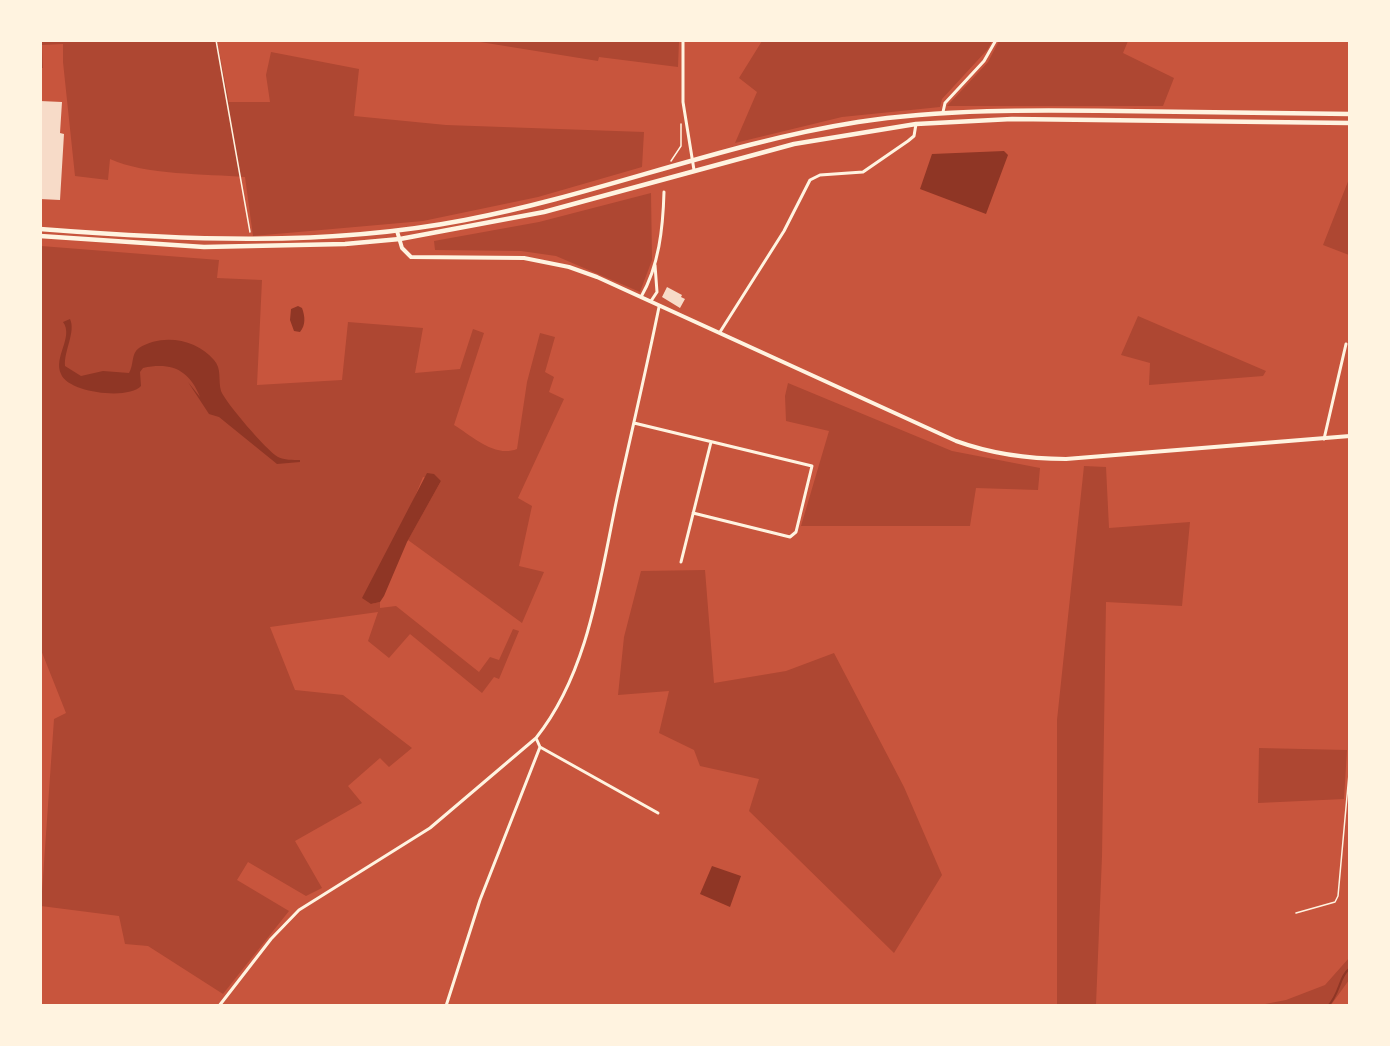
<!DOCTYPE html>
<style>
body{margin:0}
#map{position:relative;width:1390px;height:1046px;overflow:hidden;background:#c8553d;font-family:Mulish,sans-serif}
canvas{display:block}
.frame{position:absolute;inset:0;border:42px solid #fff3e0;pointer-events:none}
</style>
<div id="map">
<canvas width="1390" height="1046"></canvas>
<div class="frame"></div>
</div>
<script>
const c = document.querySelector('canvas').getContext('2d');
c.lineJoin = 'round';
function paint(path, color) {
  c.fillStyle = color;
  c.fill(path, 'evenodd');
}
function stroke(path, color, width, dash) {
  c.strokeStyle = color;
  c.lineWidth = width;
  c.lineCap = dash ? 'butt' : 'round';
  c.setLineDash(dash || []);
  c.stroke(path);
}
const green = new Path2D(`
 M40,41H217L229,102H270L266,75L271,52L359,69L354,116L446,125L644,132L642,167L538,197L423,221L253,236L245,177C207,174 144,175 110,159L108,180L75,176L63,62V44L42,45L43,68H41Z
 M474,41H679L678,67L599,57L598,61Z
 M762,41V40L992,41L988,49L942,99L940,107L842,117L735,143L757,92L739,78Z
 M999,41H1128L1123,53L1174,78L1163,106H947L988,62Z
 M1349,179V255L1323,245Z
 M651,193L652,260L640,292L556,256L521,251L435,250L434,241L539,222Z
 M41,246L219,260L217,278L262,280L257,385L342,380L348,322L423,328L415,373L460,369L473,329L484,333L454,425C472,436 495,458 517,449L527,382L540,333L555,337L545,372L554,377L549,392L564,399L518,498L532,506L519,566L544,572L522,623L408,540L441,481L423,477L371,604L380,602V608L396,606L479,672L490,657L499,660L513,629L519,631L499,679L494,677L482,693L410,634L389,658L368,641L378,612L270,627L295,690L343,695L412,748L389,767L380,758L348,786L362,803L295,841L322,888L306,896L248,862L237,880L289,911L223,994L148,946L125,944L119,916L41,906L54,719L66,713L41,650Z
 M1138,316L1266,371L1263,376L1149,385L1150,363L1121,355Z
 M788,383L952,451L1040,468L1038,490L976,488L970,526H801L829,431L786,421L785,396Z
 M1084,466L1106,467L1109,528L1190,522L1182,606L1106,602L1102,856L1096,1005H1057V720Z
 M705,570L714,683L786,671L834,653L904,787L942,875L894,953L749,811L759,779L700,766L694,750L659,733L669,691L618,695L624,637L641,571Z
 M1259,748L1347,750L1344,799L1258,803Z
 M1349,958V980L1331,1005H1260L1286,1000L1325,985Z`);
const water = new Path2D(`
 M1004,151L1008,155L986,214L920,189L932,154Z
 M298,306L302,308C305,316 306,325 300,332L294,331L290,320L291,309Z
 M70,319C76,332 64,350 65,366L81,376L103,371L129,373C134,365 131,353 139,348C162,333 197,339 214,360C222,369 218,380 221,391C226,403 266,450 278,457C284,460 293,460 300,460V462L277,464L219,417L209,414L188,382L200,397C189,370 172,362 143,368L140,372L141,386C129,400 68,393 61,374C53,357 74,337 63,322Z
 M427,473L434,474L441,481L407,542L384,596L380,602L371,604L362,598Z
 M712,866L741,876L730,907L700,894Z`);
const stream = new Path2D(`
 M1328,1006C1340,994 1339,976 1350,968`);
const building = new Path2D(`
 M40,101L62,102L60,133L64,134L60,200L40,199Z
 M667,287L682,295L681,297L685,299L680,308L662,297Z`);
const path = new Path2D(`
 M216,40L250,232
 M671,161L681,146V124
 M1296,913L1335,902L1338,896L1350,763`);
const minor = new Path2D(`
 M683,40V102L694,170
 M943,112L945,103L984,61L996,40
 M641,297C659,266 663,228 664,192
 M651,301L657,292L655,265
 M720,332L784,231L810,180L820,175L863,172L908,141L914,136L916,124
 M634,423L812,466L796,532L790,537L693,513
 M1324,439L1346,344
 M681,562L711,442
 M540,747L658,813
 M219,1006L271,939L299,910L430,828L536,738
 M446,1006L480,900L540,747L536,738C589,672 600,578 617,498C631,434 646,371 659,307`);
const tertiary = new Path2D(`
 M397,231L402,248L411,257L524,258L569,267L597,277L956,441C992,454 1027,459 1066,459L1350,436`);
const primary = new Path2D(`
 M40,229C182,240 325,247 465,220C597,195 724,143 858,122C943,109 1031,110 1117,111C1194,112 1272,113 1350,114
 M40,236L204,247L345,244L400,239L544,212L794,144L916,124L1012,119L1350,123`);
paint(green, '#ae4732');
paint(water, '#8f3625');
stroke(stream, '#8f3625', 2);
paint(building, '#f7dbc8');
stroke(path, '#fff3e0', 1.5);
stroke(minor, '#fff3e0', 3);
stroke(tertiary, '#fff3e0', 4);
stroke(primary, '#fff3e0', 4.5);
</script>
